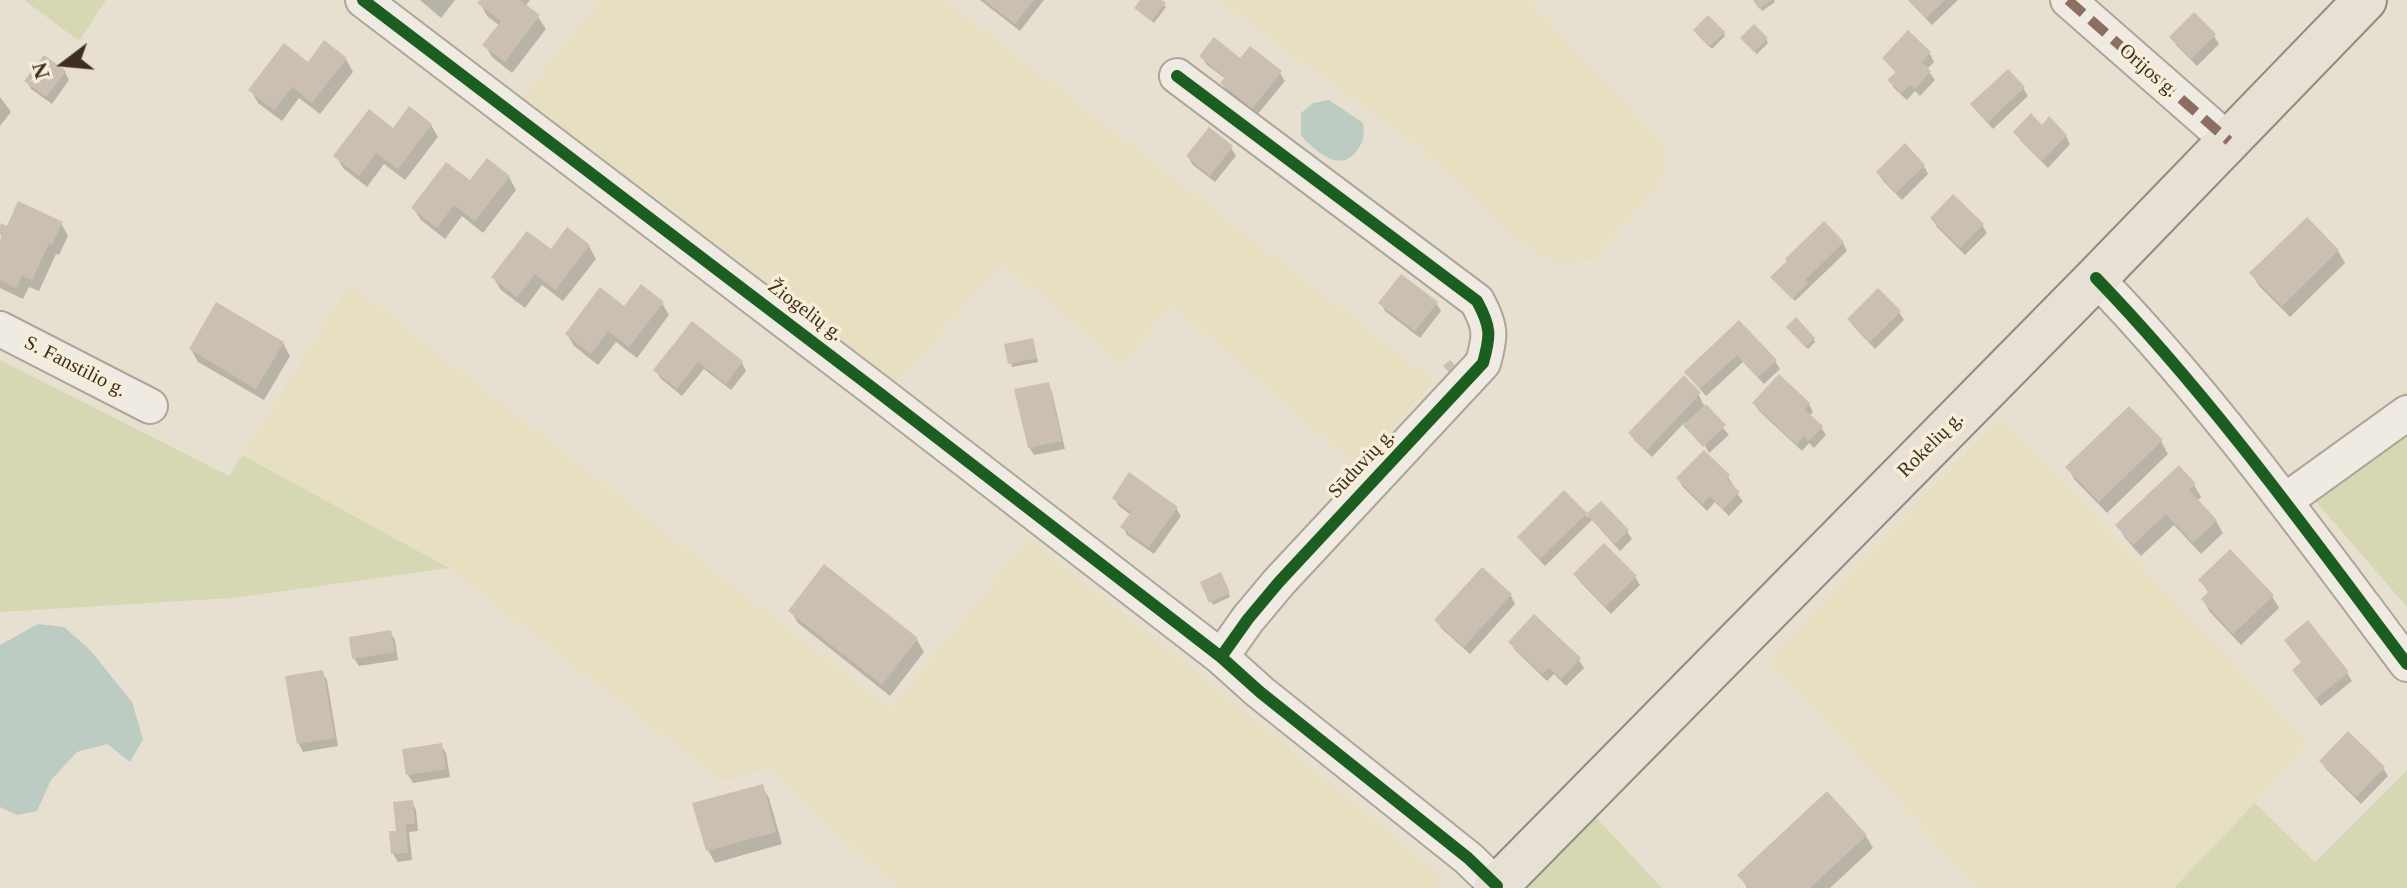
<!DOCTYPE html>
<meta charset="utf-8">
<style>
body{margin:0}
#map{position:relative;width:2407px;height:888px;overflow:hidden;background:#e7e0d1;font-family:Georgia,serif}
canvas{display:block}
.north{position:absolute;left:24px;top:24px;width:80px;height:80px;-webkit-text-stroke:6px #f7eed8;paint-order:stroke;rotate:254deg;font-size:22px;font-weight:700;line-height:32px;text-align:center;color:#3d2e20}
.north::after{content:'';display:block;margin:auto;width:28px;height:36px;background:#3d2e20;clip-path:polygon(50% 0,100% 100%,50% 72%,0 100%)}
</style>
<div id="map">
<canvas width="2407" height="888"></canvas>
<div class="north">N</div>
</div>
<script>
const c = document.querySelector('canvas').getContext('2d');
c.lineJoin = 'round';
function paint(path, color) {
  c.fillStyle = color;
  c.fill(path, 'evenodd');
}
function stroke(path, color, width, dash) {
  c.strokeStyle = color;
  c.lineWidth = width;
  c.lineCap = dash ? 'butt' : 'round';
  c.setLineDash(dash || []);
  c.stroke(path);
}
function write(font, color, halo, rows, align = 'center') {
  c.font = font + ' Georgia,serif';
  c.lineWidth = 7;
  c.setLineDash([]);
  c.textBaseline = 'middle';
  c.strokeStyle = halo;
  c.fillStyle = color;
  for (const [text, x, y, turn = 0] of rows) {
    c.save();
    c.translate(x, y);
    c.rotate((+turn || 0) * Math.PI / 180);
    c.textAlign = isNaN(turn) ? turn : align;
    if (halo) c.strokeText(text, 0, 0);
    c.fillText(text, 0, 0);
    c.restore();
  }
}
const farmland = new Path2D(`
 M600,0H945L1433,380L1360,468L1172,305L1121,364L1003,263L894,385L522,98Z
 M1217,0H1529L1663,143L1666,166L1660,186L1590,261L1556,263L1520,243L1417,145Z
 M350,284L890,709L1029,539L1216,688L1445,879L1436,888H898L768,768L723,782L449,568L242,455Z
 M2001,417L2307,741L2255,803L2174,888H1978L1769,659Z`);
const green = new Path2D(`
 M24,0H106L79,41Z
 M0,360L229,476L242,455L449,568L233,598L0,612Z
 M2407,391V607L2292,474Z
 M2407,770V888H2174L2255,803L2315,862Z
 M1590,811L1662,888H1518Z`);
const water = new Path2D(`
 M1329,100L1363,123C1365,136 1363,144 1355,153C1338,173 1314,149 1301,136V113L1313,103Z
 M38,624L64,627L91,651L132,702L143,739L130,762L107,744L77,752L51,780L37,811L17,815L0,807V645Z`);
const shadow = new Path2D(`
 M420,0H455L441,18Z
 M482,0H530L525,7L538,17L546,29L512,73L492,57L485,45L500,26L487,16L480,3Z
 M980,0H1044L1020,31Z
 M1143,0H1159L1166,7L1154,23L1136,8Z
 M1755,0H1774L1775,2L1762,11Z
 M1908,0H1958L1932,25Z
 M1724,33L1725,36L1712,49L1697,34Z
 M1908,33L1930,54L1934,62L1927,69L1935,80L1920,96L1915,91L1907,100L1894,88L1890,80L1897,74L1884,58Z
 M2214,36L2219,44L2197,66L2176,45L2172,37Z
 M1766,39L1768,43L1757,54L1744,42Z
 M1202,56L1240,61L1280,73L1285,81L1257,115L1227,91L1223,83L1226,79L1206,64Z
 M346,59L353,72L320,114L299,98L282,121L258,103L251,90L308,65Z
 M65,72L69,80L52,104L31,89L27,81Z
 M2023,88L2028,96L1993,129L1972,105Z
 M0,97L11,112L0,126Z
 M431,125L438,137L405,180L384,164L367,187L343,168L336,156L393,130Z
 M2016,132L2066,136L2070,144L2048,168L2020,140Z
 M1231,148L1236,156L1215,182L1193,165L1188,157Z
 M1924,166L1928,174L1902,200L1883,181L1878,173Z
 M509,177L516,190L483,233L462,216L445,239L421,220L413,208L471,183Z
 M1932,219L1982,225L1987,233L1965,255L1937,227Z
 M61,223L68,236L59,255L56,254L39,291L29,287L23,299L0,288V245L2,240L0,230Z
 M1843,243L1847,251L1795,301L1775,281Z
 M589,246L596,259L563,301L542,285L525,308L501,290L493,277L551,252Z
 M2338,251L2345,263L2290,317L2259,286L2252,274Z
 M662,303L669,315L637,358L616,342L598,365L574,346L567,334L624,309Z
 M1381,303H1436L1441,311L1420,338L1385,311Z
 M1899,312L1904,320L1875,349L1854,327L1849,319Z
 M692,323L742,363L746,371L731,390L704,369L682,396L660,378L656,370Z
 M1739,323L1775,361L1780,369L1764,384L1743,362L1706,396L1692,380Z
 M1790,331L1814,339L1815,342L1808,349Z
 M283,343L290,356L264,400L198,362L191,349Z
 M1034,344L1038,362L1012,367L1006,346Z
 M1048,384L1052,392L1065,449L1034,455L1029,447Z
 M1699,395L1703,404L1729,435L1709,453L1700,437L1697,439L1699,443L1684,423L1652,457L1635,441L1631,433Z
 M1754,403L1809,404L1813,412L1809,416L1821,427L1826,435L1814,448L1809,443L1802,451L1759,411Z
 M2161,441L2168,454L2107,513L2075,480L2068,468Z
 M1728,477L1733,485L1731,486L1743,501L1729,516L1715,502L1707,511L1683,487L1678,479Z
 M2194,485L2201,497L2197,501L2216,521L2223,533L2201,554L2174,525L2141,556L2125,538L2118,526Z
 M1114,498L1176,508L1181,516L1154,554L1127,535L1123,527L1131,515L1119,506Z
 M1601,503L1627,531L1632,539L1620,551L1592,520L1545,566L1525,545L1520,537L1585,514L1587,517Z
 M825,567L917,640L924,652L890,696L798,623L791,611Z
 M1482,570L1511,596L1515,604L1470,654L1441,628L1437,620Z
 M1576,574L1635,577L1640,585L1611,614L1580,582Z
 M1220,575L1230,597L1213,605L1202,583Z
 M2201,580L2272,596L2279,608L2241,645L2210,612L2203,600L2209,594Z
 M390,632L395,640L398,660L359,666L354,658Z
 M1510,642L1579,660L1584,668L1566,686L1554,674L1547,681L1515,650Z
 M322,672L327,680L338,746L303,752L299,744Z
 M2347,673L2352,681L2321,706L2299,678Z
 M441,745L446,753L450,777L413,783L408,775L404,751Z
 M2321,761L2383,768L2388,776L2361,804L2326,769Z
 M762,786L769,798L782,844L715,863L708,850Z
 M412,802L416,810L418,831L409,832L412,860L398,862L393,854L398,833Z
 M1866,836L1873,848L1830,888H1747L1740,875Z`);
const building = new Path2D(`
 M480,0H520L540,15L505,62L482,45L501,21L477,3Z
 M984,0H1034L1015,24Z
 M1140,0H1162L1166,3L1151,21L1134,8Z
 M1753,0H1772L1759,9Z
 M1909,0H1945L1926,18Z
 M2194,12L2216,34L2191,59L2169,37Z
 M1708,15L1725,32L1709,47L1693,30Z
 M1754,24L1768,38L1754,52L1740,38Z
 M1908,30L1931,52L1922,62L1931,71L1915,89L1910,85L1901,93L1887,80L1896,72L1882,58Z
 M1214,37L1240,58L1250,46L1282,71L1252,109L1220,83L1225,77L1199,56Z
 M324,40L347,58L312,103L292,87L274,110L248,90L284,43L308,62Z
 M44,55L66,71L46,97L24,81Z
 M2008,69L2025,87L1987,123L1970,104Z
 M409,106L432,124L398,169L376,153L359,176L333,156L369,109L393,128Z
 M2031,113L2042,125L2049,116L2067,135L2042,161L2013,132Z
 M1209,127L1233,146L1210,176L1186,156Z
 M1905,143L1925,165L1896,193L1876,172Z
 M487,158L510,176L475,221L454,205L437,228L411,208L446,162L470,180Z
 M1953,194L1984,224L1960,248L1930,218Z
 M18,201L63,222L52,244L49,243L32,280L22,276L16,288L0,280V240L2,236L0,235V226L1,223L7,226Z
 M2307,217L2339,250L2282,306L2249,273Z
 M1824,221L1844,242L1805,280L1808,283L1792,299L1770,277L1787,261L1785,259Z
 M567,227L590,245L555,290L535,274L517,297L491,277L527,231L551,249Z
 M1401,274L1438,302L1415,331L1378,303Z
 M641,284L664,302L629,347L608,331L591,354L565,334L600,287L624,306Z
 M1878,288L1901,311L1870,342L1847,319Z
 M216,302L284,342L256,389L189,349Z
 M1796,317L1815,338L1805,347L1786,327Z
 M1739,320L1777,360L1758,377L1737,355L1700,389L1684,372Z
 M692,321L743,361L726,384L698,362L677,389L653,370Z
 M1033,338L1037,358L1008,364L1004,344Z
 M1450,360L1460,370L1453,376L1443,366Z
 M1779,374L1810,403L1804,409L1823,426L1809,441L1804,436L1797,445L1752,403Z
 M1684,375L1701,393L1646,451L1628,433Z
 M1049,382L1062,441L1028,448L1014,389Z
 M1706,404L1726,425L1703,447L1683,425Z
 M2129,406L2163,440L2099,502L2065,467Z
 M1704,450L1730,475L1727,479L1740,492L1723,509L1710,496L1702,504L1676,478Z
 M2179,465L2196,484L2189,490L2217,520L2193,543L2166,514L2133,545L2115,525Z
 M1129,472L1178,507L1149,547L1120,527L1131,512L1112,498Z
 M1564,490L1587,513L1540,559L1517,537Z
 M1601,501L1629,530L1615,544L1586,514Z
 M1604,543L1637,576L1605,607L1573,574Z
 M2230,549L2274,595L2233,634L2201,599L2209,591L2198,580Z
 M824,564L918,638L882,685L788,611Z
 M1482,567L1512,594L1464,647L1434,620Z
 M1221,572L1230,593L1209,603L1200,582Z
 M1534,614L1581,658L1561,679L1549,668L1542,674L1508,642Z
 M2308,620L2349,672L2315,699L2292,670L2301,662L2284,640Z
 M391,630L395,652L352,659L349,637Z
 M323,670L335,738L297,744L285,676Z
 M2348,731L2385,767L2356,797L2319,761Z
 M442,743L446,769L406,775L402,749Z
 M763,784L776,832L706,851L692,803Z
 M1827,791L1867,835L1810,888H1749L1737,875Z
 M413,800L415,824H406L408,853L391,854L389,831H396L393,802Z`);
const minor = new Path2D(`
 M363,0L878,392L1221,657L1260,692L1468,858L1497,886
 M2068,0L2229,141
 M1177,76L1477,301C1491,327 1491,335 1483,363L1279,582L1248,619L1221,657
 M2096,278C2211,397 2308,532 2407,664
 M0,329L150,406
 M2285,501L2407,413`);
const major = new Path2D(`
 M1495,888L2096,278L2365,0`);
const quiet = new Path2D(`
 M2068,0L2229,141`);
const cycleway = new Path2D(`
 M363,0L878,392L1221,657L1260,692L1468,858L1497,886
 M1177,76L1477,301C1491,327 1491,335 1483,363L1279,582L1248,619L1221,657
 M2096,278C2211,397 2308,532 2407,664`);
const streetNames = [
 ["Orijos g.",2148,71,41],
 ["Žiogelių g.",805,311,37],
 ["S. Fanstilio g.",75,367,27],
 ["Rokelių g.",1931,445,-45],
 ["Sūduvių g.",1362,464,-47]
];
paint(farmland, '#e6dfc2');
paint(green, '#d6d7b3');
paint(water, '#bcccc2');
paint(shadow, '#0003');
paint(building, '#cbbfb2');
stroke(minor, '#ada599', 38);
stroke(major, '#928b80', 46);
stroke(minor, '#efebe3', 34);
stroke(major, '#e6e1d4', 42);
stroke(quiet, '#8d6e63', 10, [20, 10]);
stroke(cycleway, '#1b5e20', 12);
write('20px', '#3d2e20', '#f7eed8', streetNames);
</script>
